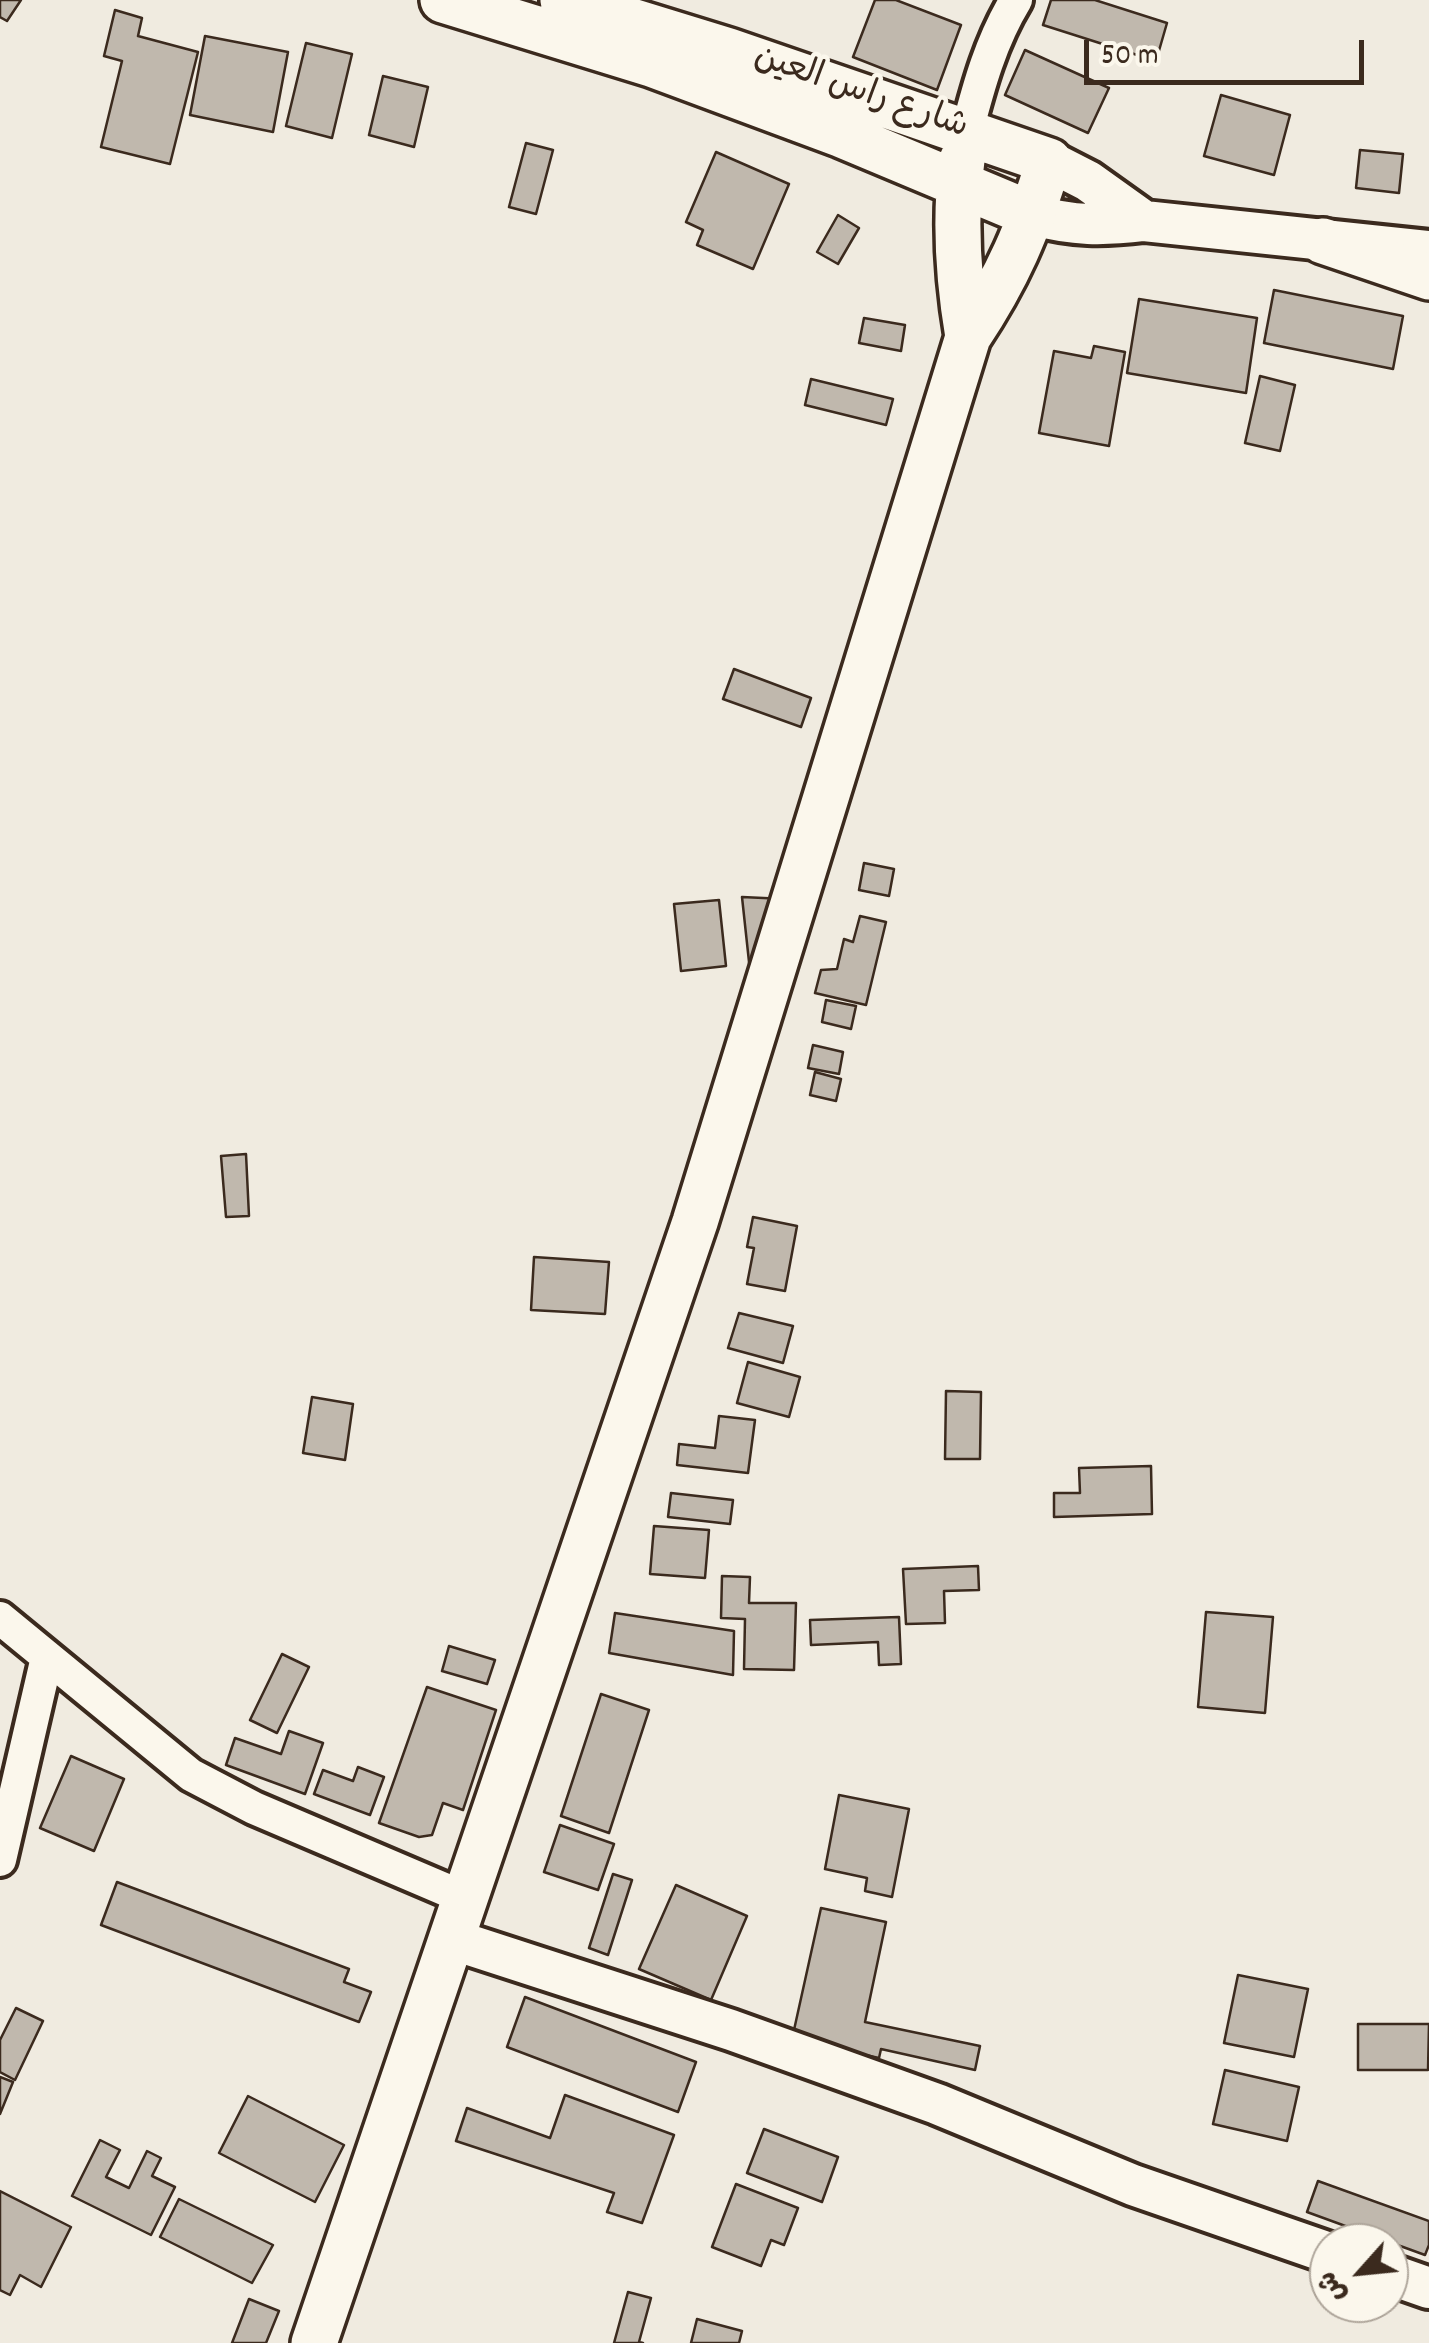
<!DOCTYPE html>
<meta charset="utf-8">
<style>
body{margin:0}
#map{position:relative;width:1429px;height:2343px;overflow:hidden;background:#f0ebe0;font-family:Dekko,"Playpen Sans Arabic",sans-serif}
canvas{display:block}
.north{position:absolute;left:1309px;top:2223px;width:100px;height:100px;box-sizing:border-box;background:#fbf7ec;border:2px solid #aea59a;border-radius:50%;rotate:243deg;font-size:28px;font-weight:700;line-height:40px;text-align:center;color:#3b2a1e}
.north::after{content:'';display:block;margin:auto;width:35px;height:45px;background:#3b2a1e;clip-path:polygon(50% 0,100% 100%,50% 72%,0 100%)}
.scale{position:absolute;left:1084px;top:40px;width:280px;height:45px;box-sizing:border-box;border:5px solid #3b2a1e;border-top:0;padding-left:12px;font-size:30px;line-height:35px;white-space:nowrap;color:#3b2a1e;-webkit-text-stroke:8px #fbf7ec;paint-order:stroke}
</style>
<div id="map">
<canvas width="1429" height="2343"></canvas>
<div class="north">ش</div>
<div class="scale">50 m</div>
</div>
<script>
const c = document.querySelector('canvas').getContext('2d');
c.lineJoin = 'round';
function paint(path, color) {
  c.fillStyle = color;
  c.fill(path, 'evenodd');
}
function stroke(path, color, width, dash) {
  c.strokeStyle = color;
  c.lineWidth = width;
  c.lineCap = dash ? 'butt' : 'round';
  c.setLineDash(dash || []);
  c.stroke(path);
}
function write(font, color, halo, rows, align = 'center') {
  c.font = font + ' Dekko,"Playpen Sans Arabic",sans-serif';
  c.lineWidth = 9;
  c.setLineDash([]);
  c.textBaseline = 'middle';
  c.strokeStyle = halo;
  c.fillStyle = color;
  for (const [text, x, y, turn = 0] of rows) {
    c.save();
    c.translate(x, y);
    c.rotate((+turn || 0) * Math.PI / 180);
    c.textAlign = isNaN(turn) ? turn : align;
    if (halo) c.strokeText(text, 0, 0);
    c.fillText(text, 0, 0);
    c.restore();
  }
}
const building = new Path2D(`
 M0,0H21L7,21L0,17Z
 M875,0H896L961,25L937,90L853,57Z
 M1051,0H1095L1167,23L1156,61L1043,25Z
 M115,10L142,18L138,36L198,52L170,164L101,147L122,61L104,56Z
 M205,36L288,52L273,132L190,115Z
 M306,43L352,54L332,138L286,126Z
 M1025,50L1109,88L1088,133L1005,95Z
 M383,76L428,87L414,147L369,135Z
 M1221,95L1290,115L1274,175L1204,156Z
 M526,143L553,150L536,214L509,207Z
 M1360,150L1403,154L1399,193L1356,188Z
 M716,152L789,184L753,269L697,245L703,230L686,222Z
 M838,215L859,228L838,264L817,252Z
 M1274,290L1403,316L1393,369L1264,343Z
 M1139,299L1257,318L1246,393L1127,373Z
 M864,318L905,325L901,351L859,343Z
 M1094,346L1125,352L1109,446L1039,433L1054,351L1091,358Z
 M1260,376L1295,385L1280,451L1245,443Z
 M811,379L893,399L886,425L805,405Z
 M734,669L811,698L801,727L723,699Z
 M864,863L894,869L889,896L859,890Z
 M742,897L785,899L750,971Z
 M719,900L726,966L681,971L674,904Z
 M860,916L886,922L866,1005L815,993L821,970L837,969L844,939L853,942Z
 M826,1000L856,1006L851,1029L822,1022Z
 M813,1045L843,1052L839,1074L808,1068Z
 M815,1072L841,1079L836,1101L810,1095Z
 M246,1154L249,1216L226,1217L221,1156Z
 M753,1217L797,1226L785,1291L747,1284L754,1248L747,1247Z
 M534,1257L609,1262L605,1314L531,1310Z
 M739,1313L793,1326L783,1363L728,1348Z
 M748,1362L800,1377L789,1417L737,1403Z
 M946,1391L981,1392L980,1459H945Z
 M312,1397L353,1404L345,1460L303,1453Z
 M719,1416L755,1420L748,1473L677,1465L679,1444L715,1448Z
 M1151,1466L1152,1514L1054,1517V1493H1080L1079,1468Z
 M671,1493L733,1500L730,1524L668,1517Z
 M654,1526L709,1530L705,1578L650,1574Z
 M978,1566L979,1590L944,1591L945,1623L906,1624L903,1569Z
 M722,1576L750,1577L749,1603H796L794,1670L744,1669L745,1619L721,1618Z
 M1206,1612L1273,1617L1265,1713L1198,1707Z
 M615,1613L734,1631L733,1675L609,1653Z
 M899,1617L901,1664L879,1665L878,1642L811,1645L810,1620Z
 M449,1646L495,1660L487,1684L442,1671Z
 M282,1654L309,1667L277,1733L250,1720Z
 M427,1687L496,1710L463,1810L443,1803L432,1835L419,1837L379,1823Z
 M601,1694L649,1710L609,1833L561,1816Z
 M289,1731L323,1743L305,1794L226,1765L235,1738L281,1754Z
 M71,1756L124,1779L94,1851L40,1828Z
 M358,1767L384,1777L370,1815L314,1794L323,1770L353,1781Z
 M839,1795L909,1809L892,1897L865,1891L867,1878L825,1869Z
 M560,1825L614,1844L598,1890L544,1872Z
 M613,1874L632,1880L608,1955L589,1948Z
 M117,1882L349,1969L344,1982L371,1992L359,2022L101,1925Z
 M676,1885L747,1916L711,2000L639,1969Z
 M821,1908L886,1922L865,2022L980,2046L975,2070L881,2049L879,2058L792,2039Z
 M1238,1975L1308,1989L1294,2057L1224,2043Z
 M525,1997L696,2062L678,2112L507,2047Z
 M16,2008L43,2021L15,2080L0,2072V2040Z
 M1358,2024H1429L1428,2070H1358Z
 M1225,2070L1299,2087L1287,2141L1213,2124Z
 M0,2077L13,2082L0,2114Z
 M565,2095L674,2135L642,2223L607,2212L614,2193L456,2141L467,2108L550,2138Z
 M248,2096L344,2145L315,2202L219,2153Z
 M764,2129L838,2157L822,2202L747,2173Z
 M100,2140L120,2150L106,2177L129,2188L147,2151L161,2158L152,2176L175,2187L151,2235L72,2196Z
 M1318,2181L1429,2221V2245L1425,2255L1307,2212Z
 M736,2184L798,2208L784,2245L771,2240L761,2266L712,2247Z
 M0,2191L71,2227L41,2287L20,2275L10,2295L0,2290Z
 M179,2199L273,2245L252,2283L160,2237Z
 M628,2292L651,2298L639,2342L643,2343H614Z
 M249,2299L279,2311L266,2343H232Z
 M697,2319L742,2331L739,2343H691Z`);
const minor = new Path2D(`
 M967,131C979,85 991,41 1016,0
 M0,1618L191,1775L254,1808L465,1898
 M0,1860L47,1657`);
const tertiary = new Path2D(`
 M1049,161L1088,181L1144,221
 M1033,215C1074,226 1102,226 1144,221L1429,251
 M451,1939L731,2030L937,2104L1133,2185L1329,2253
 M1389,2274L1429,2288`);
const secondary = new Path2D(`
 M443,0L651,64L842,135L1033,215
 M962,160C954,220 958,278 968,337
 M1323,241L1429,277
 M314,2343L695,1222L968,337C1008,277 1028,230 1049,161L729,51L563,0`);
const streetNames = [
 ["شارع راس العين",860,95,19]
];
paint(building, '#c0b8ad');
stroke(building, '#3b2a1e', 2.5);
stroke(minor, '#3b2a1e', 40);
stroke(tertiary, '#3b2a1e', 48);
stroke(secondary, '#3b2a1e', 52);
stroke(minor, '#fbf7ec', 32);
stroke(tertiary, '#fbf7ec', 40);
stroke(secondary, '#fbf7ec', 45);
write('35px', '#3b2a1e', '#fbf7ec', streetNames);
</script>
